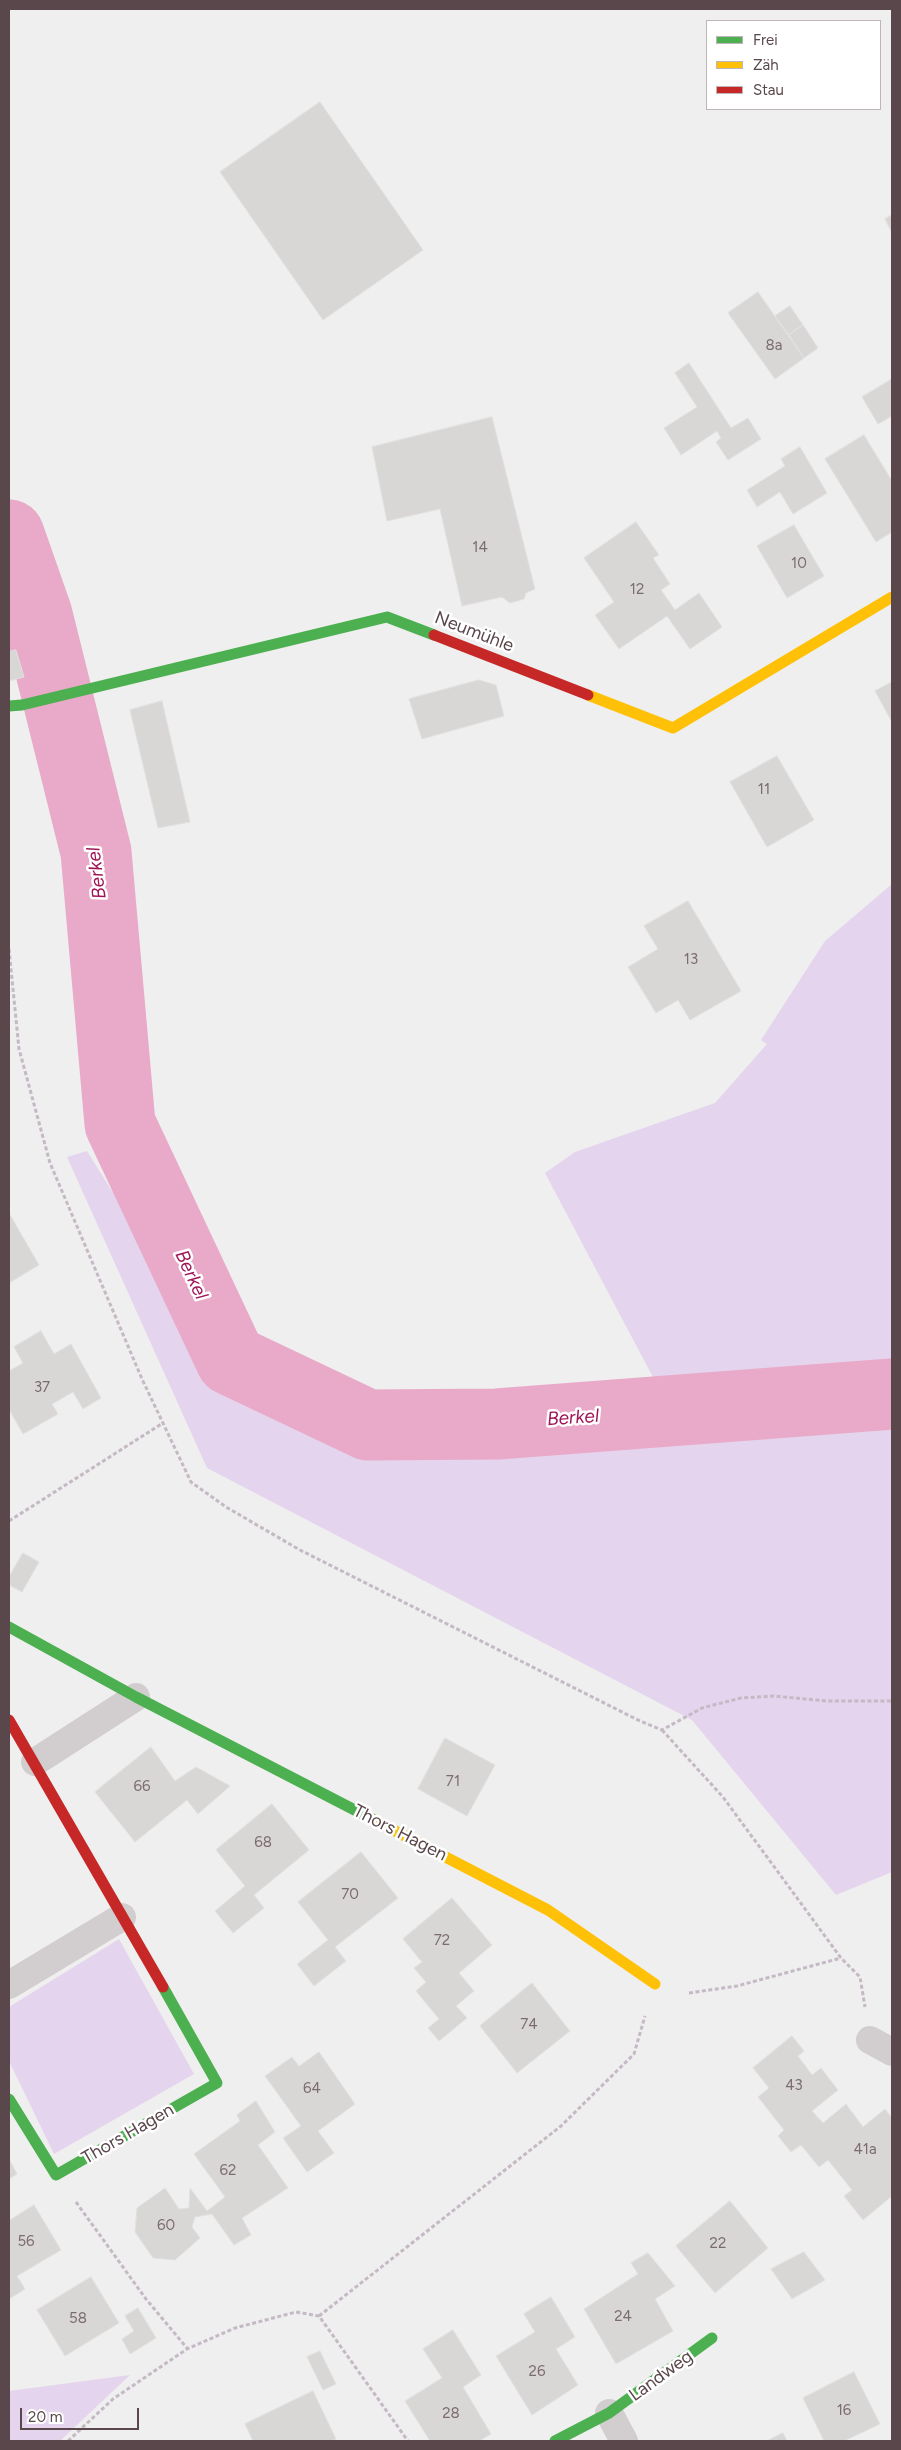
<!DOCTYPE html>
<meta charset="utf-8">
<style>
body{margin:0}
#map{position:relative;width:901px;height:2450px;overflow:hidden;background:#eeefee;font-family:Figtree,sans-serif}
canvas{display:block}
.frame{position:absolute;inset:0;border:10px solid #5a474b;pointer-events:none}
.legend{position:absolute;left:706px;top:20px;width:175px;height:90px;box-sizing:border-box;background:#fff;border:1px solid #bdb5b7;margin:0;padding:6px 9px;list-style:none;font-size:15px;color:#5a474b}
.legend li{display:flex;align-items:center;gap:10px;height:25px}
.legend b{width:25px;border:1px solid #bdb5b7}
.scale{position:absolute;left:20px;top:2408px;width:119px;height:22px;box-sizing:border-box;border:2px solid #5a474b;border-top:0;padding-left:6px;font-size:15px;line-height:18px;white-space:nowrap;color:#5a474b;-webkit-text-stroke:4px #fff;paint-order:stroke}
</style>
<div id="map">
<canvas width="901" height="2450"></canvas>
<div class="frame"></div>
<ul class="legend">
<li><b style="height:6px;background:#4caf50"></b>Frei</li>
<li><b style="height:6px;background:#ffc107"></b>Zäh</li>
<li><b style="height:6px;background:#c62828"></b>Stau</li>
</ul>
<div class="scale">20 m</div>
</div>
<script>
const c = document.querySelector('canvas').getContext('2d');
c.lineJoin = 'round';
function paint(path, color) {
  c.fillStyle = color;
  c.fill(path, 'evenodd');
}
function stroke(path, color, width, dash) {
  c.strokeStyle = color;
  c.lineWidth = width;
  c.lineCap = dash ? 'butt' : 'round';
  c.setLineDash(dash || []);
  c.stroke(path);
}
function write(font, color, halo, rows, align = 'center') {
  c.font = font + ' Figtree,sans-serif';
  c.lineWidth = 5;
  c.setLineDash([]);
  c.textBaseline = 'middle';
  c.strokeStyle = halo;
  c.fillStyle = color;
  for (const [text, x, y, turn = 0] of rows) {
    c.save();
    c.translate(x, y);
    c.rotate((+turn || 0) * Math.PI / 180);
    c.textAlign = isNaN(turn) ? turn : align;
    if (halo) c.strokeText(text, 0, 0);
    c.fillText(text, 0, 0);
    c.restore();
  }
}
const green = new Path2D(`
 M892,884V1367L827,1373L655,1381L545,1173L575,1152L715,1103L767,1044L761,1040L825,941Z
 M87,1151L221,1366L375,1441L892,1409V1872L836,1895L692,1720L207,1468L67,1157Z
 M119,1939L194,2074L54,2154L9,2061V2007Z
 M130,2375L60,2441H9V2391Z`);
const river = new Path2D(`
 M9,535L37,615L96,852L120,1124L231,1360L368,1425L497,1424L892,1394`);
const building = new Path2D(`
 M320,102L423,250L323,320L220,172Z
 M892,215V233L885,219Z
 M758,292L804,358L775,379L728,313Z
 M790,306L803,325L789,335L775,316Z
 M803,325L818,348L804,358L789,335Z
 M689,363L731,428L748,418L761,439L728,460L716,442L721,438L717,431L681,455L664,428L697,407L675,373Z
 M892,379V416L878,424L862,397Z
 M492,417L535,589L526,593L524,599L510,603L502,597L462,606L440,509L387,521L372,447Z
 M864,435L892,481V532L876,542L825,459Z
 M800,447L827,493L793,514L780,492L757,507L747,490L785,466L781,459Z
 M636,522L659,555L653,558L670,584L661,590L675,610L699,593L722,627L690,649L667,616L619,649L595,615L614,602L584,558Z
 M794,525L824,576L787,598L757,546Z
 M16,650L24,677L9,681V652Z
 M479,680L496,685L504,716L422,739L409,699Z
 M892,682V722L875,691Z
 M162,701L190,822L158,828L130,710Z
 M777,756L814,820L767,847L730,782Z
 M688,901L741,991L690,1020L678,1000L656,1013L628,967L658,949L644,926Z
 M9,1213L39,1265L9,1283Z
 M41,1331L54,1354L71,1344L101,1398L83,1409L73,1392L52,1404L58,1414L23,1434L9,1409V1371L23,1363L14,1347Z
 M23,1553L39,1562L22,1592L9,1585V1577Z
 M445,1738L495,1765L467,1816L418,1789Z
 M151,1747L175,1781L196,1767L230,1786L198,1814L187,1800L135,1842L95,1792Z
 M272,1804L309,1850L254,1895L264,1908L233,1933L215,1911L245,1886L216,1850Z
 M361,1852L398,1898L335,1947L346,1961L314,1986L297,1964L328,1940L298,1902Z
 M452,1898L492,1945L459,1973L474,1991L456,2006L467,2018L439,2041L428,2028L439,2019L416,1991L426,1982L414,1968L422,1962L403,1939Z
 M532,1983L570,2031L517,2073L480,2026Z
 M792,2036L804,2051L798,2056L812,2075L821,2068L838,2090L812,2111L823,2123L846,2104L863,2127L885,2109L892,2118V2196L863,2220L844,2196L852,2190L828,2160L819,2167L801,2145L791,2152L778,2136L784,2130L758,2097L769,2088L753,2068Z
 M319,2052L355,2104L318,2131L334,2153L307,2172L283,2138L301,2126L265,2076L292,2057L299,2066Z
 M256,2101L275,2132L258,2145L288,2188L242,2218L251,2235L234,2245L212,2214L195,2217L192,2227L200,2238L175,2260L153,2258L135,2232L137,2208L165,2188L179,2209L189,2208L190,2188L207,2211L225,2197L194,2154L240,2121L237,2115Z
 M9,2159L17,2174L9,2179Z
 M730,2201L768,2248L715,2293L676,2246Z
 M34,2205L61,2250L17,2276L25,2289L9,2299V2221Z
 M804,2252L825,2280L792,2299L771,2269Z
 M648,2253L675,2286L655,2299L673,2331L616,2364L584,2309L638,2274L631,2263Z
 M91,2277L119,2323L65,2356L37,2310Z
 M551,2297L575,2337L556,2349L578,2385L532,2415L496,2356L535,2332L524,2314Z
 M138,2308L156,2338L130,2354L122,2339L134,2331L125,2316Z
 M453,2330L481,2375L463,2387L491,2434L479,2441H430L405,2401L442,2378L423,2349Z
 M320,2351L336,2384L323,2390L307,2357Z
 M854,2372L880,2424L844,2441H824L803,2398Z
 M313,2391L336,2439L330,2441H253L245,2424Z
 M783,2433L787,2441H767Z`);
const path = new Path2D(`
 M9,949L19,1049L50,1163L142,1379L191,1482L226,1507L300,1550L638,1720L662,1730L702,1708L741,1698L774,1696L826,1701H892
 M9,1521L163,1423
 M662,1730L723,1797L841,1958L860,1977L865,2007
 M689,1993L737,1986L841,1958
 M76,2202L146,2299L187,2348
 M319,2316L561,2126L634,2054L645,2016
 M68,2441L113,2399L187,2349L235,2328L296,2312L319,2316L408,2441`);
const street = new Path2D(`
 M35,1762L136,1697
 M9,1985L122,1917
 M870,2040L892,2052
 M609,2413L624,2441`);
const fast = new Path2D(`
 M9,706L22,705L387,617L434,635
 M9,1627L136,1697L374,1820
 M9,2099L56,2175L217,2083L163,1987
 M555,2441L609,2413L712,2338`);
const slow = new Path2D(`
 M588,695L673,728L892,597
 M374,1820L548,1910L655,1984`);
const jam = new Path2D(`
 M434,635L588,695
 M9,1720L163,1987`);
const numberNames = [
 ["8a",774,346],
 ["14",480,548],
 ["10",799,564],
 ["12",637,590],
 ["11",764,790],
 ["13",691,960],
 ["37",42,1388],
 ["71",453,1782],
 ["66",142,1787],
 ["68",263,1843],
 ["70",350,1895],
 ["72",442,1941],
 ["74",529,2025],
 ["43",794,2086],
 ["64",312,2089],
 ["41a",865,2150],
 ["62",228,2171],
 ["60",166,2226],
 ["56",26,2242],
 ["22",718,2244],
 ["24",623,2317],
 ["58",78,2319],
 ["26",537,2372],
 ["16",844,2411],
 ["28",451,2414]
];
const streetNames = [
 ["Neumühle",474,632,21],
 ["Thors Hagen",400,1833,27],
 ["Thors Hagen",128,2134,-30],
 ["Landweg",661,2376,-36]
];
const waterNames = [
 ["Berkel",97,873,-97],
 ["Berkel",191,1275,65],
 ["Berkel",573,1418,-4]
];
paint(green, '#e5d4ed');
stroke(river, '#e8aac8', 71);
paint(building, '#d9d6d6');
stroke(building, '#e1e0e0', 1);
stroke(path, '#c4b9c4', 3, [4, 2.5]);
stroke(street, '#d2cdce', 28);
stroke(fast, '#4caf50', 11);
stroke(slow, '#ffc107', 11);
stroke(jam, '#c62828', 11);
write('15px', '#7b6c6f', null, numberNames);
write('18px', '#5a474b', '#fff', streetNames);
write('italic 19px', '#9f1456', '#fff', waterNames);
</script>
